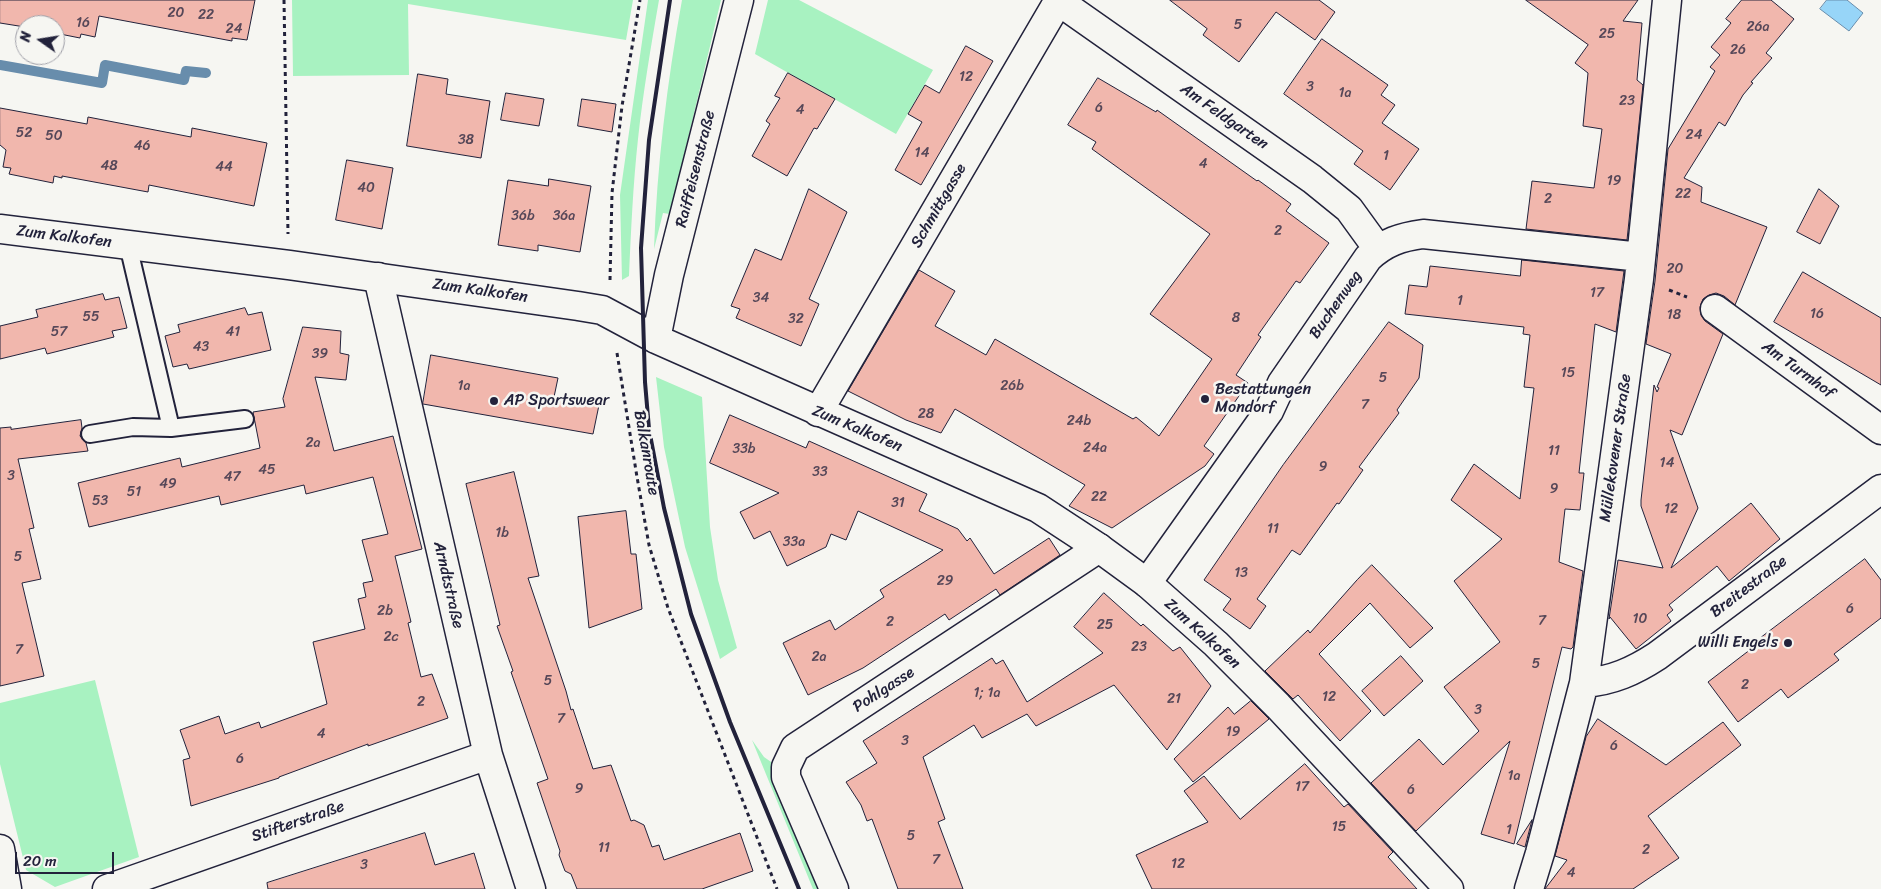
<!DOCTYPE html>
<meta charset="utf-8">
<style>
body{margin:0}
#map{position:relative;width:1881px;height:889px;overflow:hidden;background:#f6f6f2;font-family:Sriracha,sans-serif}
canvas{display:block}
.north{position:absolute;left:15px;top:15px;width:50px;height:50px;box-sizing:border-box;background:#f6f6f2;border:1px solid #a1a1a9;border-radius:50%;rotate:283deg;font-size:14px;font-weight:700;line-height:20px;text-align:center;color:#22223b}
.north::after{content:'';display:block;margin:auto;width:18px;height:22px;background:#22223b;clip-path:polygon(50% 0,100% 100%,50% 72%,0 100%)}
.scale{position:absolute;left:15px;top:852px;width:99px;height:22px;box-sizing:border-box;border:2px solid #22223b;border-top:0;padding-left:6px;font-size:15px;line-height:18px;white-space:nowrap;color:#22223b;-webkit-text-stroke:4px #f6f6f2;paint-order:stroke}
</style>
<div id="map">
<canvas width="1881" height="889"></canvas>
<div class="north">N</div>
<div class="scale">20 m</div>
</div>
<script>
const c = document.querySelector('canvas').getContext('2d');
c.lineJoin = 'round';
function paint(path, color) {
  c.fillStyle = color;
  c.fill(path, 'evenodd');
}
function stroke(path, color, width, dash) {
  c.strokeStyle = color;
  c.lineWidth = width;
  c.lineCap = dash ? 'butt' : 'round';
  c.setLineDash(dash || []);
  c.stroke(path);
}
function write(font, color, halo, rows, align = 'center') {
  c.font = font + ' Sriracha,sans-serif';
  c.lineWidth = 5;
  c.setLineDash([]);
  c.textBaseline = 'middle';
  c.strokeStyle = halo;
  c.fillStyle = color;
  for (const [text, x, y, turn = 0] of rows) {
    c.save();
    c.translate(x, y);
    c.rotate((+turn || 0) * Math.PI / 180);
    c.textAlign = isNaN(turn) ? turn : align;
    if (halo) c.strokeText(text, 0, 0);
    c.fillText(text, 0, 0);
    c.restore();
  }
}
const green = new Path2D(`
 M292,0H633L626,40L408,4L409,75L293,76Z
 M648,0H659C651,46 643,93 638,139C633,185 631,231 629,276L622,280L620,195Z
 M682,0H721L670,214L663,213L654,249C657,165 667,83 682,0Z
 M768,0H799L933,70L896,134L755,54Z
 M656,377L702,397L710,527L718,580L737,648L720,659L685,547L664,447Z
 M95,680L139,857L55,887L26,870L0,764V703Z
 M752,740L764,757L774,764L826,889H813Z`);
const water = new Path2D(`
 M1827,0H1847L1863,13L1849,31L1820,9Z`);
const stream = new Path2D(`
 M0,65L102,83L105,65L184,80L186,71L206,73`);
const building = new Path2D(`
 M0,0H255L247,40L232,38V41L99,16L95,37L81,34L80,38L55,33V25H25V27L0,23Z
 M1170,0H1319L1335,12L1315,40L1276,12L1239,62L1203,35L1207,29Z
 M1526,0H1638L1623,21L1642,23L1637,80L1643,85L1627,240L1526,229L1532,181L1594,188L1602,129L1583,126L1588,73L1575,63L1588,45Z
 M1742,0H1771L1794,19L1766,53L1772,58L1751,82L1753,83L1743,95L1725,126L1719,122L1684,178L1702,187L1701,202L1767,227L1735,305L1724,296L1716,293L1709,295L1703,299L1700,307L1701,315L1705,321L1723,334L1682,435L1670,430L1698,508L1671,568L1751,503L1780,539L1729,581L1717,566L1669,605L1673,610L1667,615L1671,621L1636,649L1610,617L1609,619L1618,560L1663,568L1641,506V500L1654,385L1657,392L1659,388L1657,387L1671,354L1646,344L1655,281L1668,149L1715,71L1710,67L1720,55L1711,47L1731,23L1726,19Z
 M1322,39L1388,85L1381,95L1395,105L1382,123L1419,149L1390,190L1354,164L1363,151L1284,94Z
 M966,46L993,61L921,185L895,170L922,122L908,114L925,85L939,93Z
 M788,73L835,99L817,129L814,128L787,176L752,156L770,124L766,121L780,98L775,96Z
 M418,74L448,79L446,94L490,101L481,158L407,146Z
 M1098,78L1156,112L1157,110L1257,181L1258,180L1291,204L1286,211L1329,243L1300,283L1296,281L1258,335L1261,337L1236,375L1248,383L1204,446L1214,454L1205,466L1112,528L1069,506L1085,485L955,409L941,433L906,420L848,391L919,270L955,291L935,326L986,355L995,339L1133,419L1136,417L1159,436L1212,359L1150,314L1210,234L1092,149L1096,142L1068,125Z
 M506,93L544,99L539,126L501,120Z
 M582,99L616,104L612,132L578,126Z
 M0,108L87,124L88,117L191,137L192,128L267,143L254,206L149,185L148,192L62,176V178L54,176L53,183L9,174L11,168L3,167L6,150L0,145Z
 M347,160L393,168L382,229L336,220Z
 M549,179L591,186L580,252L538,245V251L498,245L508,180L548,186Z
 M809,189L847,212L809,299L819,304L801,346L736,318L740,309L731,306L755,249L781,260Z
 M1819,189L1839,206L1820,244L1797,232Z
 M1522,260L1624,271L1616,332L1595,324L1579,473H1584L1580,510L1565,509L1559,562L1583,571L1573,647L1571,649L1562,647L1514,844L1481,834L1510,741L1416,831L1371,783L1419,739L1443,765L1479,731L1444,687L1500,642L1454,581L1502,539L1451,500L1474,464L1520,499L1534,388L1524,387L1530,335L1523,334L1524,327L1405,314L1409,285L1427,287L1430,266L1520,276Z
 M1803,272L1881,318V385L1774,322Z
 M103,294L105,300L119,297L127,328L112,331L114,337L47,354L45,348L0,359V326L38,317L36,310Z
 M245,308L248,315L262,312L271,350L189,369L187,364L173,367L165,336L180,332L178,325Z
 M1389,322L1423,345L1419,378L1397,410L1399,413L1359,467L1363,470L1339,504L1337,503L1300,555L1292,550L1257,599L1266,606L1250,629L1223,610L1231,599L1204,580L1283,465Z
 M303,327L341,331L340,353L349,355L346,380L315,377L334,451L393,436L422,549L395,556L411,622L408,623L421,677L432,674L448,718L368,746V744L279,777V778L191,806L183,760L190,758L180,730L219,716L225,734L259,722L261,728L327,704L313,642L365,629L358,599L366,597L363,583L373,581L362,540L388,534L373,477L306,494L304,485L221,505L219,496L89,527L78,483L180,458L182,467L260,448L253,412L285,407L283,399Z
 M431,355L558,378L554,397L599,405L593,434L423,404Z
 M730,415L806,448L809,441L927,494L919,511L958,529L967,541L970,538L994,574L1049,538L1060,555L1000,595L996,589L949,620L945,614L863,668L808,695L783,643L830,620L835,630L884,597L880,590L943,550L858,511L846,540L831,534L826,547L787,566L770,531L754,539L740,512L779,493L710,463Z
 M81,420L82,428L80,436L86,443L88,451L18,459L34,528L29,529L41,579L22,583L44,676L0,686V428L11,427V429Z
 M514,472L539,576L528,578L566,691L571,710L573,709L593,769L611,765L631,821L634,820L644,825L652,847L659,845L664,860L740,833L753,871L702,889H577L571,874L565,871L559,855L560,851L537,783L548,779L511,672L513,671L497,626L500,625L466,484Z
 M626,511L631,554H636L642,609L589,628L578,517Z
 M1865,559L1881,580V618L1834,654L1839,660L1788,698L1781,689L1738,722L1708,682L1764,639L1762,637Z
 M1372,565L1433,628L1410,648L1370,603L1319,654L1371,711L1340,741L1298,695L1293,699L1265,671L1308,630L1310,633L1357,580Z
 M1104,593L1141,626L1143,624L1173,651L1180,647L1211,686L1167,750L1114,685L1036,726L1027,714L982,738L974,725L923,757L945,819L938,822L963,889H898L872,819L867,821L861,805L846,782L877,763L863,741L992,658L996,664L1003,660L1027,702L1103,653L1074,627Z
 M1401,656L1423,681L1384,716L1362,691Z
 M1251,701L1269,719L1193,782L1174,759L1228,707L1234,714Z
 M1598,719L1666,765L1723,722L1741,745L1648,816L1679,858L1633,889H1545L1567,860L1555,856L1586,737Z
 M1305,764L1344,807L1348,804L1393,852L1388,857L1417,889H1152L1136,855L1208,822L1184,791L1204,776L1240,819Z
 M1532,820L1525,847L1517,844Z
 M425,833L435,865L474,853L485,889H268L267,883Z`);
const path = new Path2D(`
 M284,0L288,234
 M610,280L612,193L622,106L640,0
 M1669,290L1687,297
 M617,353L637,477L649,545L668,608L777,889`);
const service = new Path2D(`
 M128,245L171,428
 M90,434L133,427L171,428L245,419`);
const minor = new Path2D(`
 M1057,0L1312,179L1349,209L1378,249
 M378,277L488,755L531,889
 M1715,309L1881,430
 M818,412L1059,0
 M1147,583L1269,411L1282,383L1368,258C1385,242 1401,237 1423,234L1641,257
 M1584,683C1612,681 1634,671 1657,656L1881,489
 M0,849L7,889
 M107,889L488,755
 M834,889L786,777V767L795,748L1099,548
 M1529,889L1540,853L1584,683L1639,279L1667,0`);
const tertiary = new Path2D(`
 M0,229L289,265L578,306L602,310L656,339L1038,508L1099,548L1147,583L1216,644L1278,706L1449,889
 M656,339L669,275L739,0`);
const rail = new Path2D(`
 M670,0L649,140L641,248L645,382L649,429L664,508L691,614L730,722L799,889`);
const markers = [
 [1205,399,5,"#22223b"],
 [494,401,5,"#22223b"],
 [1788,643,5,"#22223b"]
];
const numberNames = [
 ["20",176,13],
 ["22",206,15],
 ["16",83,23],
 ["5",1238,25],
 ["26a",1758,27],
 ["24",234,29],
 ["25",1607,34],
 ["26",1738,50],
 ["12",966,77],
 ["3",1310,87],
 ["1a",1345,93],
 ["23",1627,101],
 ["6",1099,108],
 ["4",800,110],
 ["52",24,133],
 ["24",1694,135],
 ["50",54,136],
 ["38",466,140],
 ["46",142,146],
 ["14",922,153],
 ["1",1386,156],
 ["4",1203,164],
 ["48",109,166],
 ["44",224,167],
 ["19",1614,181],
 ["40",366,188],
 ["22",1683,194],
 ["2",1548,199],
 ["36b",523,216],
 ["36a",564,216],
 ["2",1278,231],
 ["20",1675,269],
 ["17",1597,293],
 ["34",761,298],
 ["1",1460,301],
 ["16",1817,314],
 ["18",1674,315],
 ["55",91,317],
 ["8",1236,318],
 ["32",796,319],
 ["57",59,332],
 ["41",233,332],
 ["43",201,347],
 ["39",320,354],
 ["15",1568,373],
 ["5",1383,378],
 ["1a",464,386],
 ["26b",1012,386],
 ["7",1365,405],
 ["28",926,414],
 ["24b",1079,421],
 ["2a",313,443],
 ["24a",1095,448],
 ["33b",744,449],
 ["11",1554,451],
 ["14",1667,463],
 ["9",1323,467],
 ["45",267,470],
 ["33",820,472],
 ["3",11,476],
 ["47",232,477],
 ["49",168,484],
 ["9",1554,489],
 ["51",134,492],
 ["22",1099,497],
 ["53",100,501],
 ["31",898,503],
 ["12",1671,509],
 ["11",1273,529],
 ["1b",502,533],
 ["33a",794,542],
 ["5",18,557],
 ["13",1241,573],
 ["29",945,581],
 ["6",1850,609],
 ["2b",385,611],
 ["10",1640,619],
 ["7",1542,621],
 ["2",890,622],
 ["25",1105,625],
 ["2c",391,637],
 ["23",1139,647],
 ["7",19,650],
 ["2a",819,657],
 ["5",1536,664],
 ["5",548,681],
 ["2",1745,685],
 ["1; 1a",987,693],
 ["12",1329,697],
 ["21",1174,699],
 ["2",421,702],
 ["3",1478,710],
 ["7",561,719],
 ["19",1233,732],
 ["4",321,734],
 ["3",905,741],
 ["6",1614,746],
 ["6",240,759],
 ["1a",1514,776],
 ["17",1302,787],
 ["9",579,789],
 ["6",1411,790],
 ["15",1339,827],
 ["1",1509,830],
 ["5",911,836],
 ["11",604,848],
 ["2",1646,850],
 ["7",936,860],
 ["12",1178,864],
 ["3",364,865],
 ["4",1571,873]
];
const streetNames = [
 ["Am Feldgarten",1224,117,35],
 ["Raiffeisenstraße",696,169,-76],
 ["Schmittgasse",939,206,-60],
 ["Zum Kalkofen",64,237,7],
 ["Zum Kalkofen",480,291,8],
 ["Buchenweg",1336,305,-55],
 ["Am Turmhof",1798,370,36],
 ["Zum Kalkofen",857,429,23],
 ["Müllekovener Straße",1616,448,-82],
 ["Balkanroute",646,453,80],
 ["Arndtstraße",448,585,77],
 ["Breitestraße",1749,587,-37],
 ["Zum Kalkofen",1202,634,42],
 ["Pohlgasse",884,690,-33],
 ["Stifterstraße",298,822,-19]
];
const poiNames = [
 ["Bestattungen",1215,390],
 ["Mondorf",1215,408],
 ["AP Sportswear",504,401],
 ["Willi Engels",1778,643,"right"]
];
paint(green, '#a8f2c1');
paint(water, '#97d5f8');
stroke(water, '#688dac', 1);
stroke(stream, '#688dac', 10);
paint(building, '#f1b7ad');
stroke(building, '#22223b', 1);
stroke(service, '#22223b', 20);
stroke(minor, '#22223b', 31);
stroke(tertiary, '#22223b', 31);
stroke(path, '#22223b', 3, [4, 4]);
stroke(service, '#f6f6f2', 16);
stroke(minor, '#f6f6f2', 28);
stroke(tertiary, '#f6f6f2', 28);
stroke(rail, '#22223b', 4);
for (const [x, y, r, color] of markers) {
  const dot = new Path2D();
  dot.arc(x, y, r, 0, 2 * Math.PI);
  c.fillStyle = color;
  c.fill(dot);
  stroke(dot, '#f6f6f2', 2);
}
write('14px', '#564758', null, numberNames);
write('16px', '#22223b', '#f6f6f2', streetNames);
write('16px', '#22223b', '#f6f6f2', poiNames, 'left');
</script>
